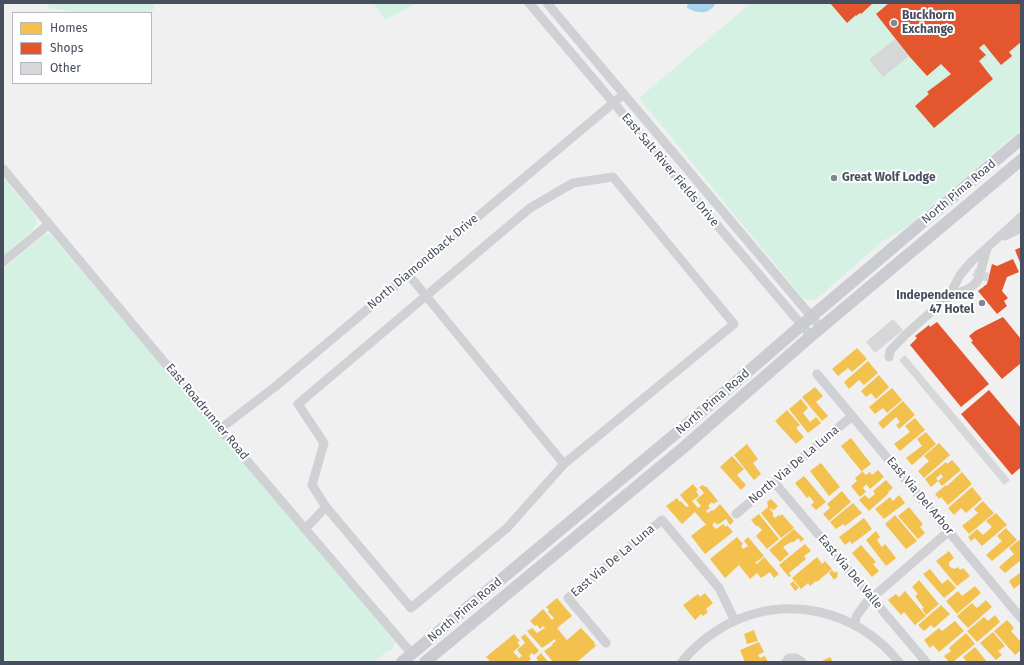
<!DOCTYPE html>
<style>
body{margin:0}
#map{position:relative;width:1024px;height:665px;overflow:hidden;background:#f1f0f0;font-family:"Fira Sans",sans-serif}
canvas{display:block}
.frame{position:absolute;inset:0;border:4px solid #474e5e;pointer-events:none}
.legend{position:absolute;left:12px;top:12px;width:140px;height:72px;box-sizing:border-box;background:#fff;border:1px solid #b5b8bf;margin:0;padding:5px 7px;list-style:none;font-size:12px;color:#474e5e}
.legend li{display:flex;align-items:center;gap:8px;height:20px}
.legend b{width:20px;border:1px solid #b5b8bf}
</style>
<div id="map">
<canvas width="1024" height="665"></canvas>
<div class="frame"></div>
<ul class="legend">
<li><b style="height:11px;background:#f2c14e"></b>Homes</li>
<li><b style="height:11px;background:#e4572e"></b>Shops</li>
<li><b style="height:11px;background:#d6d7d9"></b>Other</li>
</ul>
</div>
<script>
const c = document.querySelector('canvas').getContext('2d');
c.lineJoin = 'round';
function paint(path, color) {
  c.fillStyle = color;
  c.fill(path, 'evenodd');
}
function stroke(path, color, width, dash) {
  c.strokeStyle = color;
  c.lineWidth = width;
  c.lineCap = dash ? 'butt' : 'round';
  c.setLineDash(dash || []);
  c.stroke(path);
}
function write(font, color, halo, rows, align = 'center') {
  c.font = font + ' "Fira Sans",sans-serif';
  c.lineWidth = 4;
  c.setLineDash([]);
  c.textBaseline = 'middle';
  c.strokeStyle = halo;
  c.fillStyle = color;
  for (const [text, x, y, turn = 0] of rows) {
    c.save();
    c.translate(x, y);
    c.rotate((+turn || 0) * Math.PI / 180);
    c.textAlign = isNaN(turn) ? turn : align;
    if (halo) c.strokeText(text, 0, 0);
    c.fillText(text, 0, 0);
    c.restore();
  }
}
const green = new Path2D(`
 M46,3H155L154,9L149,13H79L50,8Z
 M373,3H417L385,20Z
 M751,3H1021V130L907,227L883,241L820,296C814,301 809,302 802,297L639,98Z
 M3,178L34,214L37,223L33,230L3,256Z
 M45,234H49L52,236L396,643L393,645L394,649L386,652L374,662H3V269Z`);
const water = new Path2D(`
 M688,3H716C708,15 700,14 687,8Z`);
const homes = new Path2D(`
 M857,348L867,359L852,372L848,368L838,376L832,369Z
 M868,361L878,373L864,385L859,380L849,389L844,382Z
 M879,375L889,387L876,399L871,393L866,397L861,391Z
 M815,387L823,396L816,402L828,416L822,421L802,397Z
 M892,388L902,400L887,413L883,408L875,414L869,407Z
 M801,399L808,408L803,413L810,422L816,417L821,423L808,433L789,409Z
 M903,401L915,415L899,429L896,425L900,422L896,417L883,429L878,423Z
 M787,410L800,425L796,428L804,437L796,444L775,421Z
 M915,418L925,430L900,451L894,444L910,432L905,426Z
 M926,432L936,444L912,465L906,458L922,446L917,439Z
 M851,438L871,464L862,471L866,475L870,472L872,475L878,470L884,477L870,489L866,484L863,488L866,492L860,497L851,486L857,481L855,478L862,472L841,446Z
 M939,443L950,455L924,478L918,471L929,461L924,456Z
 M747,444L758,459L753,463L761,474L754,480L734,455Z
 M732,456L744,469L737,475L746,485L741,490L720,467Z
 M952,460L961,470L942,486L938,481L943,477L941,474L936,478L938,481L931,487L925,479L946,462L947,464Z
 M821,463L840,487L829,496L810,471Z
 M962,472L972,484L948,505L941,497L939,499L935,494L946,485L947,486Z
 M804,476L826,502L816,510L811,505L814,502L809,496L807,498L795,483Z
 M886,480L893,488L888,492L889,493L869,511L859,500L865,495L869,499L875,494L873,491Z
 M693,484L698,490L696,491L699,496L692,501L698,508L701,506L696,500L704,493L699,487L703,485L705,487L706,486L718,501L713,504L712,502L708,506L710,508L706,511L708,513L712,510L713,511L720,504L734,521L730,525L726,519L719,524V523L717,525L715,522L712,525L716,529L723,524L726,527L727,525L733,532L705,554L691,536L705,525L707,526L695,512L682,524L666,506L677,498L680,502L681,501L686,507L689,506L680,495Z
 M972,487L982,499L966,513L961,508L954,515L948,508Z
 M842,491L851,502L829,521L823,514L830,508L827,504Z
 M899,495L905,503L884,519L875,509L890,497L893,501Z
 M771,499L778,506L774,510L769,508L773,513V516L775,518L779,515L780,516L782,514L794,528L781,538L761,513L768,507L767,502Z
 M983,501L994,513L969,534L962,526L978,513L974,509Z
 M853,503L862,513L845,526L843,524L836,529L830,522Z
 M909,507L923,524L920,527L925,533L918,539L898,516Z
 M996,513L1007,525L982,546L975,538L971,541L968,537L977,529L983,535L992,527L986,521Z
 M759,514L779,539L767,549L756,536L762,530L758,526H756L751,520Z
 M895,515L917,541L906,549L885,524Z
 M864,518L872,529L852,544L850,541L845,545L839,537Z
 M1006,528L1017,540L992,561L986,555L1002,541L997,536Z
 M794,529L804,539L801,542L798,538L794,542H791L783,547L789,554L780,562L769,550Z
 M876,531L880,537L877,540L882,547L885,544L896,558L886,566L866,540Z
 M737,537L743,544L741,546L743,549L748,546L744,541L748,537L764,556L755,563L757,564L764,557L779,574L774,578L770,572L761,578L757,573L750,579L739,565L725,578L710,559Z
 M1019,540L1021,543V560L1005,573L999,567L1014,554L1009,548Z
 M805,544L811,551L804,556L806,559L789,573L791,576L789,577L779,565Z
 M861,545L876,562L873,564L879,571L872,577L852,553Z
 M949,551L954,558L949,562V565L952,569L953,568L955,569L958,567L960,570L963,568L970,576L957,586L936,561Z
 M817,557L822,564L825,561L832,569L817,582L816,581L810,586L808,583L801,589L792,578Z
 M930,569L942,584L948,579L956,588L944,598L923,574Z
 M832,570L835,573L836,571L838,574L837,575L838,576L834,580L829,573Z
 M1021,572V583L1014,589L1009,581Z
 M919,580L939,604L926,615L922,609L924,608L915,596L918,594L912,587Z
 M793,581L799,588L795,591L790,584Z
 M975,586L981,593L957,614L946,601L958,591L962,596Z
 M905,591L926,616L915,625L904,612L901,615L888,600L896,594L899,597Z
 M705,593L713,603L706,609L708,612L703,616L701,614L695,620L683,605L698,594L700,597Z
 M557,598L572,616L557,628L567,640L581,628L595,643L594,644L596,646L578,661V662H553L544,651L553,645L552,644L556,641L555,639L542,648L527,631L532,628L537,633L545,628L543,626L540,629L537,625L535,626L530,621L543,609L552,620L554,618L548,612L549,610L546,607Z
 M986,600L992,607L968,628L957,616L972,603L977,608Z
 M941,605L950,614L934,628L931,625L924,631L918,625Z
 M995,615L1000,622L977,642L967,631L984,617L988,621Z
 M1007,620L1014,628L1011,631L1020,641L1021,640V650L1015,655L994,631Z
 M955,621L964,631L939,652L933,645L930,648L924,640L939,628L942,631Z
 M754,630L758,641L747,644L744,634Z
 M993,632L1005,646L998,651L1002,655L996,660L980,643Z
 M966,633L975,644L953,662H949L944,656L951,651L949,648Z
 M514,634L520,641L517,642L520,646L513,652L519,658L522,656L517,650L525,643L521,637L525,634L539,651L534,655L532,653L529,656L531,659L527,662H516L515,660V662H491L486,657Z
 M759,642L764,652L758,655L760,658L765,656L768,662H745L740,650Z
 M975,647L987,662H967L963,657Z
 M541,653L548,662H536L538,660L536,658Z
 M830,657L833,662H820Z`);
const shops = new Path2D(`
 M830,3H871L872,4L861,14L860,13L856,16V15L847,23Z
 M889,3H1021V42L1009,52L1012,56L1001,65L984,44L979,48L986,55L979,61L993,79L934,128L915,106L929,94L927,92L951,74L941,64L927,76L909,56L876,14Z
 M1021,247V265L1015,250Z
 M1013,259L1019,272L1007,277L1002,291L1008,298L1004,301L1007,306L997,314L978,291L987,284L992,264L997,266Z
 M1003,317L1021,339V363L1002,379L971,342L973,341L969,336L975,331Z
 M937,322L989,384L961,407L910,345L917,338L915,336L929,325L930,327Z
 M989,390L1021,428V470L1020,468L1012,475L961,414Z`);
const building = new Path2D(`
 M895,39L909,56L883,77L869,60Z
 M976,268L989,273L988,282L972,276Z
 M893,319L903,330L875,353L866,342Z
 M905,355L1010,480L1004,485L899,360Z`);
const minor = new Path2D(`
 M529,3L811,336
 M547,3L821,328
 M3,169L220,429L412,654
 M1005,236L1021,228
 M3,262L49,224
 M981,270L987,248
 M949,296C960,292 973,290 979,278
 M889,357L890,351L905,335L949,296L960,275L971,262L1021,217
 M817,374L1021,618
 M220,429L276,386L624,94
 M774,482L926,662
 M326,507L411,608L507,528L564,464
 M736,514L852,416
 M305,529L326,507L312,485L324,443L298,404L530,208L573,183L613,177L734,324L564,464C512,401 460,338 408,274
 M854,624L857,615L866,603L949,531
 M606,643L568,598L662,520L719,588L735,621
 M682,662C694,646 709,635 726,625C787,593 856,610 899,662
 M786,662L789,658H796L802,662`);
const major = new Path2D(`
 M402,662L692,420L811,317L1021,139
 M425,662L683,448L811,336L1021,160`);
const markers = [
 [894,23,4,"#828791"],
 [834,178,4,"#828791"],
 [982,303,4,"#828791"]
];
const poiNames = [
 ["Buckhorn",902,16],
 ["Exchange",902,30],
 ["Great Wolf Lodge",842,178],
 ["Independence",974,296,"right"],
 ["47 Hotel",974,310,"right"]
];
const streetNames = [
 ["East Salt River Fields Drive",670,170,50],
 ["North Pima Road",959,192,-40],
 ["North Diamondback Drive",423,262,-40],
 ["North Pima Road",713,402,-41],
 ["East Roadrunner Road",207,412,50],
 ["North Via De La Luna",794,465,-40],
 ["East Via Del Arbor",920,496,50],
 ["East Via De La Luna",613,561,-40],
 ["East Via Del Valle",850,572,50],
 ["North Pima Road",465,610,-40]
];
paint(green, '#d4f1e4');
paint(water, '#a8d3ef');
paint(homes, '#f2c14e');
paint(shops, '#e4572e');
paint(building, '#d6d7d9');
stroke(minor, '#cfd1d4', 9);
stroke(major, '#caccd1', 12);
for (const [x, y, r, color] of markers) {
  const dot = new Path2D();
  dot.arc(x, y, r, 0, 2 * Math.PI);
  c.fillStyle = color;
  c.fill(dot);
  stroke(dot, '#fff', 1.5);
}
write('bold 12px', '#474e5e', '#fff', poiNames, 'left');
write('12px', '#474e5e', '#fff', streetNames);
</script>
